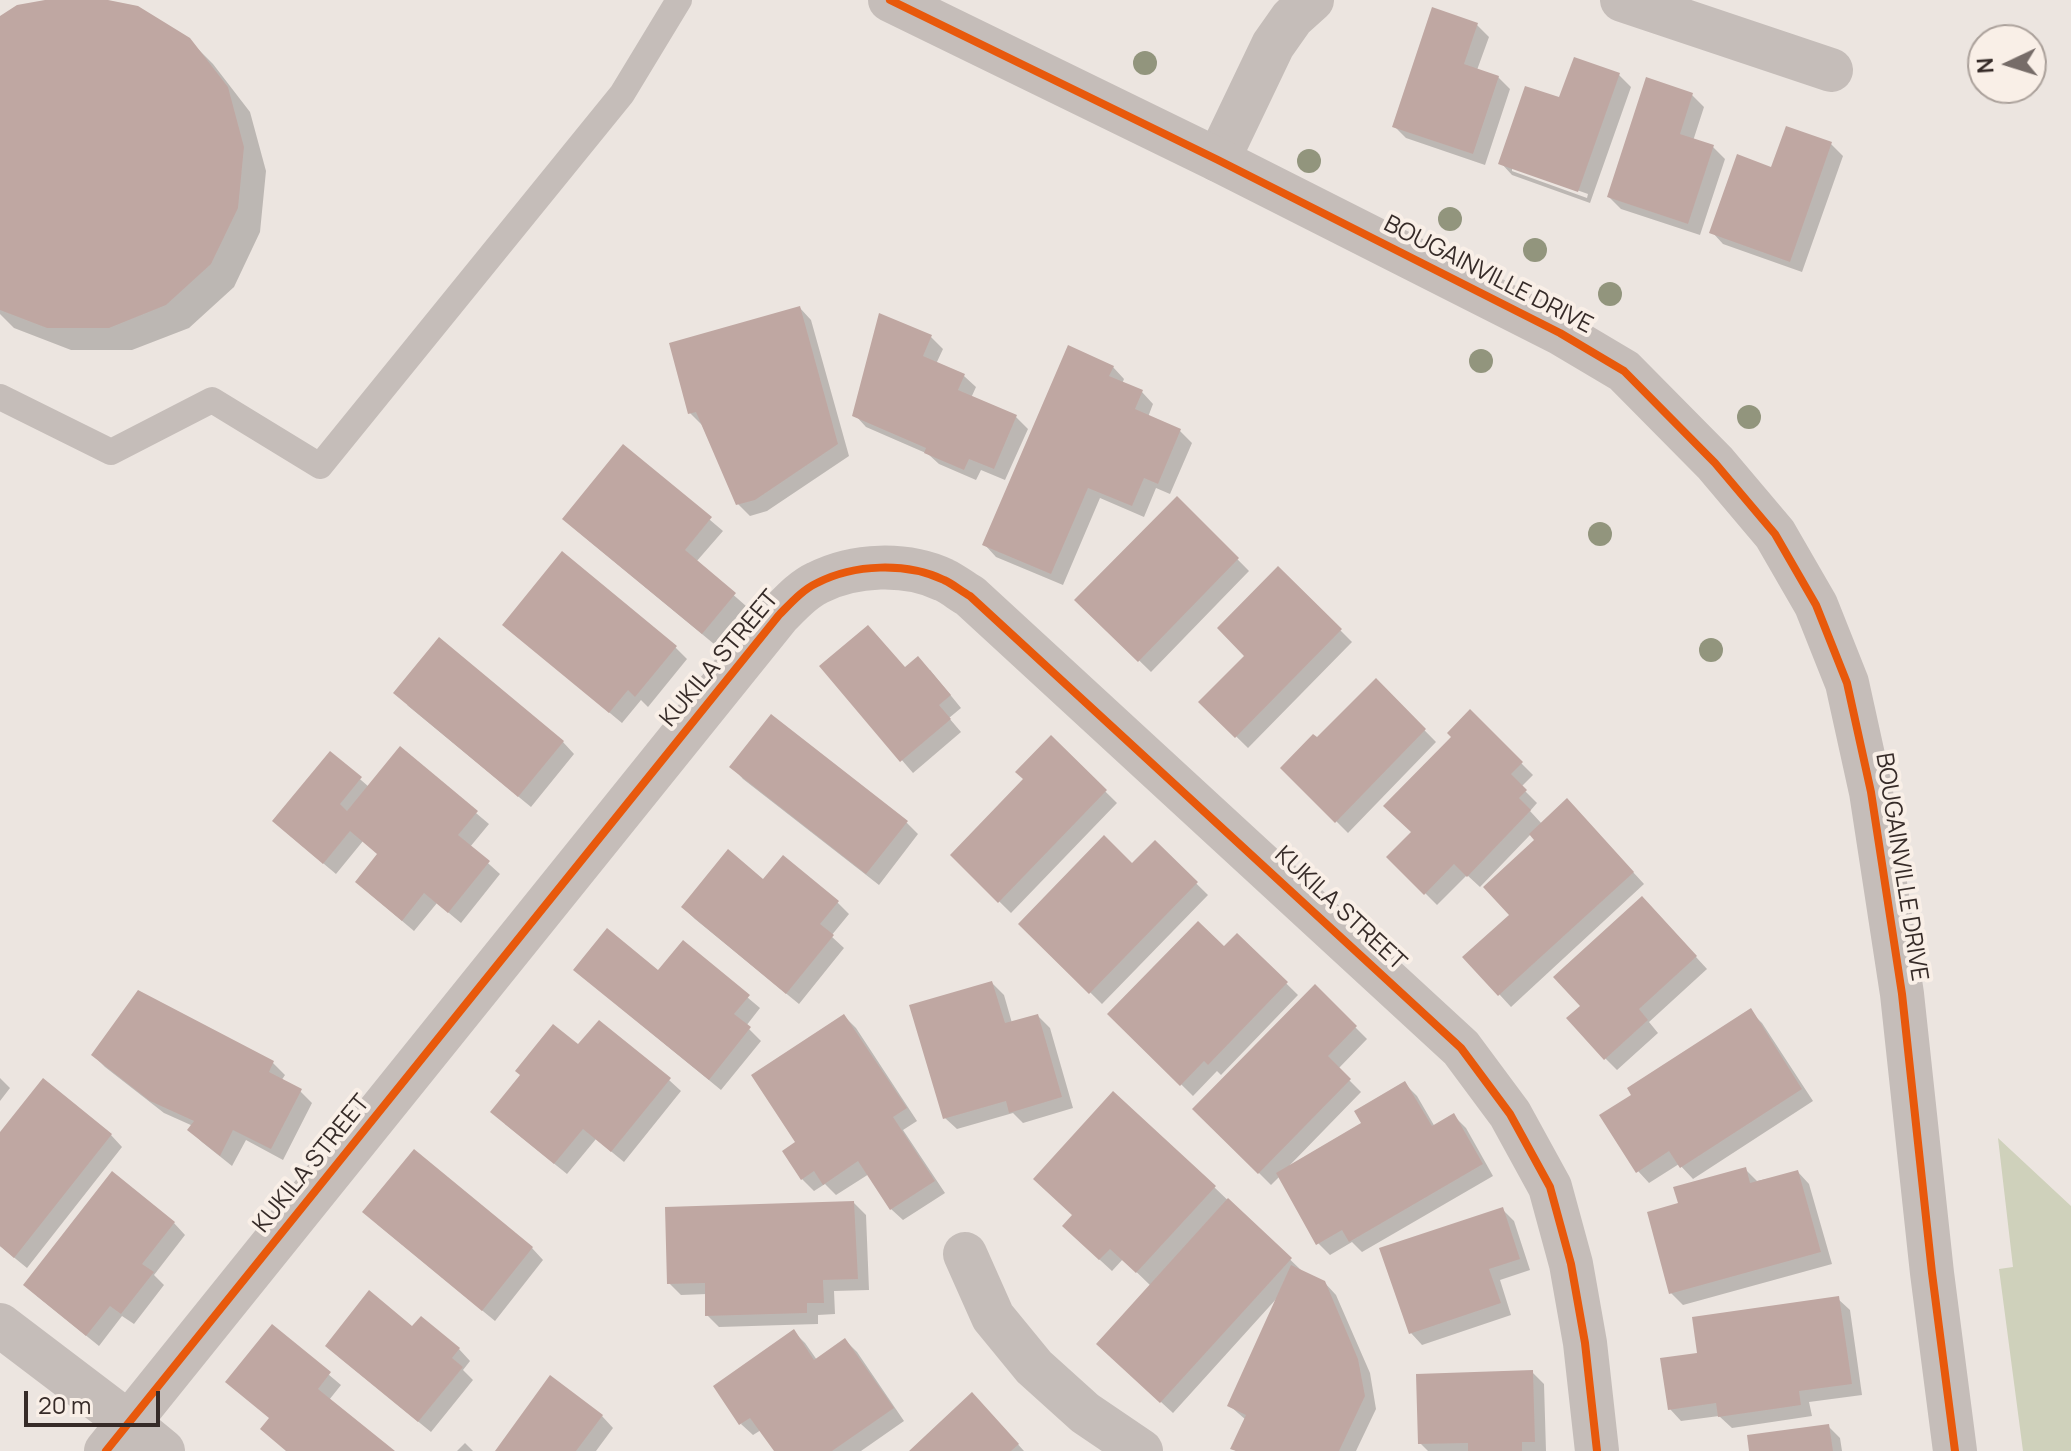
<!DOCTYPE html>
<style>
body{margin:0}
#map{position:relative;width:2071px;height:1451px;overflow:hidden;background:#ece5e0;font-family:Manrope,sans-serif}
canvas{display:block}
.north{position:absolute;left:1967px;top:24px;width:80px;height:80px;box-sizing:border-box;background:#f9efe7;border:2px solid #aba19b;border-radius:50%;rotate:266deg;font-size:22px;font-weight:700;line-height:32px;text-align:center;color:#362b28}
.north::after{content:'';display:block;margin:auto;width:28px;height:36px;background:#766c68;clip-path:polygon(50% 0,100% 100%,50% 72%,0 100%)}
.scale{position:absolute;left:24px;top:1391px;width:136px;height:36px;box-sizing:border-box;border:4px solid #362b28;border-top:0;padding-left:10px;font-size:24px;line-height:28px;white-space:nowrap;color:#362b28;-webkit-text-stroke:6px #f9efe7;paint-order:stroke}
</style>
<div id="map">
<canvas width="2071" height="1451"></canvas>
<div class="north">N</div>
<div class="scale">20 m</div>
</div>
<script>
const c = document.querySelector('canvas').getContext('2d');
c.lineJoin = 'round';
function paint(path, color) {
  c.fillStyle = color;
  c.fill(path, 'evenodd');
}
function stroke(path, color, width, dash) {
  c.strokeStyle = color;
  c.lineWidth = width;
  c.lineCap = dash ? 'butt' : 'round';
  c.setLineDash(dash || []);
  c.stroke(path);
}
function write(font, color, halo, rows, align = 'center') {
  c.font = font + ' Manrope,sans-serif';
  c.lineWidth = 8;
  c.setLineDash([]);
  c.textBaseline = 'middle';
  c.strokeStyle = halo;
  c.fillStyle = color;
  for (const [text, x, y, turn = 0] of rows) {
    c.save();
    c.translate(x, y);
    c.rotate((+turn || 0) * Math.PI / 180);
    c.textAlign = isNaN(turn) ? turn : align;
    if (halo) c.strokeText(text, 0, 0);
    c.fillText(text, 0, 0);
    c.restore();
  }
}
const green = new Path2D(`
 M1998,1138L2071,1206V1451H2023L1999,1269L2013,1267Z`);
const shadow = new Path2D(`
 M56,0H98L189,40L213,64L250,112L266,171L260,232L234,287L189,328L132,350H71L14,328L0,314V18Z
 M1477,25L1489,37L1477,70L1498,77L1510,89L1485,165L1406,138L1394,126Z
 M1575,59L1619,75L1631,87L1590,203L1512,175L1501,163L1561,100ZM1512,167L1588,194L1587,198L1512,171Z
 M1692,95L1704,107L1693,141L1713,147L1725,159L1700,235L1621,209L1609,197Z
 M1831,144L1843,156L1802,272L1723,244L1712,232L1772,169Z
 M800,308L811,320L849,456L767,511L750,516L738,504L702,425L690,413Z
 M931,337L943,349L936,364L964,376L976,387L971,398L1016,417L1028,429L1005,480L981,470L976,480L939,464L928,454L866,427L855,415Z
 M1113,367L1124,379L1122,384L1142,392L1153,404L1148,417L1180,431L1192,443L1170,494L1156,488L1144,517L1100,498L1063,585L996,557L985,545Z
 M624,447L723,531L696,562L746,606L714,644L576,530Z
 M1177,498L1249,571L1151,672L1077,600Z
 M1278,568L1352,642L1248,748L1201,702L1247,656Z
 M517,636L675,647L687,659L648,707L641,700L622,723Z
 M821,666L930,670L961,708L949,718L961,732L913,773Z
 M1376,681L1436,742L1348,833L1283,768L1317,740Z
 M407,705L563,742L574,754L531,807Z
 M1470,712L1533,775L1521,787L1537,803L1530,811L1542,824L1578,812L1644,884L1511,1007L1465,957L1511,915L1537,840L1531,834L1480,887L1467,875L1437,905L1389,857L1413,832L1453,737Z
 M1051,738L1117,803L1011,913L952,855L1025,780Z
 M400,749L489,824L470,847L500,874L461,923L437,903L414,931L369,893L379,855L363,841L336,874L287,833L330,753L369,787Z
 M732,767L907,823L918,834L879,885L743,779Z
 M1155,843L1208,895L1102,1004L1021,924L1132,866Z
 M763,882L837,902L849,914L831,936L844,948L799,1004L695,919L683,907Z
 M1653,910L1707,969L1649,1022L1658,1033L1617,1070L1605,1058L1583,1006Z
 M1237,935L1298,995L1221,1075L1217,1071L1193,1096L1110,1014L1224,948Z
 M683,943L760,1008L746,1026L761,1041L721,1090L588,981L658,973Z
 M992,983L1004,995L1012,1023L1038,1016L1050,1028L1073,1108L1023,1123L1013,1113L957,1129L945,1118Z
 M1315,987L1367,1039L1338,1069L1361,1092L1289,1166L1364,1124L1405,1084L1417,1096L1435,1127L1454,1116L1466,1128L1493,1176L1362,1252L1352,1242L1330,1255L1318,1243L1280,1176L1271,1185L1195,1109Z
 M1750,1011L1762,1023L1813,1101L1693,1179L1679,1164L1649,1183L1638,1171Z
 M844,1016L856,1028L917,1121L903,1130L945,1193L903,1220L891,1209L869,1174L836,1195L825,1184L814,1191L802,1179L798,1143Z
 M579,1047L669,1080L681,1091L624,1162L596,1139L567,1174L505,1124Z
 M93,1055L273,1063L285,1075L281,1081L300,1091L312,1103L283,1160L246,1140L232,1166L202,1142L190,1130L193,1126L164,1113L105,1067Z
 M0,1078L10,1088L0,1101Z
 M0,1135H111L122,1147L27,1268L0,1246Z
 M1745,1169L1757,1181L1798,1172L1809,1184L1832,1264L1683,1305L1671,1293L1681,1204Z
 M1214,1187L1302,1271L1324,1282L1336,1295L1370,1373L1376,1409L1356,1451H1236L1233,1448L1246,1420L1230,1406L1278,1297L1173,1413L1111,1356L1151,1286L1123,1259L1112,1271L1076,1238Z
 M854,1203L866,1215L869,1290L834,1291L835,1314L818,1315V1324L719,1327L707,1315V1294L681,1295L669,1283Z
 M1502,1209L1514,1221L1530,1270L1500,1280L1511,1315L1422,1345L1411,1333Z
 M174,1223L185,1235L154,1275L164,1285L134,1324L122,1316L99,1346L37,1296Z
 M377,1224L532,1248L543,1260L495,1321Z
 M1838,1299L1850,1310L1862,1395L1809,1402L1812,1416L1732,1428L1719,1416L1681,1421L1670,1409L1699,1355Z
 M272,1327L341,1385L329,1400L392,1451H287L270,1419Z
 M413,1329L459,1349L470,1361L463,1370L473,1380L431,1432L339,1357Z
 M794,1332L805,1343L817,1360L845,1340L857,1352L904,1421L861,1451H776L761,1430L753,1435L741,1424Z
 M1532,1372L1544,1384L1546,1451H1428L1420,1443Z
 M984,1407L1024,1451H912Z
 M602,1416L613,1428L596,1451H497Z
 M1828,1426L1840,1438L1842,1451H1751Z
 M465,1443L473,1451H457Z`);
const building = new Path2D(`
 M45,0H108L138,6L190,38L228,87L244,147L238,208L211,264L166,305L109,328H47L0,310V16L17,5Z
 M1432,7L1478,23L1464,64L1499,76L1473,154L1392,127Z
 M1574,57L1620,73L1578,192L1498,164L1525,86L1559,97Z
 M1646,77L1693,93L1680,134L1714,145L1688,224L1607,197Z
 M1786,126L1832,142L1790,262L1709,233L1737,154L1771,167Z
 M800,306L838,444L755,500L736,505L696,412L688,414L669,343Z
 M879,313L932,335L923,356L965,374L958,390L1017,415L994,469L969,459L964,470L924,453L926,448L852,416Z
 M1068,345L1114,366L1109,376L1143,390L1135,409L1181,429L1158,484L1144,478L1132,506L1088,488L1051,574L982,545Z
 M623,444L712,517L685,550L736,593L702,634L562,519Z
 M1177,496L1239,558L1138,662L1074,600Z
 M562,551L677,646L635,697L628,690L609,713L502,625Z
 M1278,566L1342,629L1235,738L1198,702L1244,656L1217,628Z
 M868,625L905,667L918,656L951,695L939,705L951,719L900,762L819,666Z
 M439,637L564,741L518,797L393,693Z
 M1376,678L1426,729L1335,823L1280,768L1313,734L1317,737Z
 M1470,709L1523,762L1511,774L1527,790L1519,798L1531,810L1467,877L1454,864L1424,895L1386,857L1411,832L1383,806L1451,737L1447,733Z
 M771,714L908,821L866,874L729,767Z
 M1051,735L1107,790L998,903L950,855L1023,779L1015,772Z
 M400,746L478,811L458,835L490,861L448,913L424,893L402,921L355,882L377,854L350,831L323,864L272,821L330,751L362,777L340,804L347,811Z
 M1567,798L1634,872L1498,996L1462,957L1509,915L1483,887L1534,840L1529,834Z
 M1104,835L1132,863L1155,840L1198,882L1089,994L1018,924Z
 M728,849L763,879L783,855L839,901L820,924L834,935L786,994L681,907Z
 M1642,896L1697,956L1639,1009L1648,1020L1604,1060L1566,1018L1580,1006L1553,977Z
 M1198,921L1224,946L1237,933L1288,982L1208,1065L1204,1061L1180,1086L1107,1014Z
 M607,928L658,970L683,940L750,995L734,1014L751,1027L709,1080L573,970Z
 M992,981L1005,1023L1038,1014L1062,1097L1009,1113L1006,1101L943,1119L909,1005Z
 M1315,984L1357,1026L1328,1056L1351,1079L1258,1174L1192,1109Z
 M138,990L274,1061L269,1072L302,1089L271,1149L233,1130L220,1156L187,1130L194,1121L150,1101L91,1055Z
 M1751,1008L1802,1089L1680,1168L1669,1151L1636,1173L1599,1115L1631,1095L1627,1088Z
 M844,1014L907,1108L893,1117L935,1181L890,1210L858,1161L823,1185L814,1171L801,1180L782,1151L795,1142L751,1075Z
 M599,1020L671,1078L611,1152L583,1129L554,1164L490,1112L520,1075L515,1071L553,1024L578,1044Z
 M43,1078L112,1134L14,1258L0,1246V1132Z
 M1405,1081L1432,1126L1454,1113L1483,1164L1349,1242L1342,1230L1316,1245L1276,1173L1361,1123L1354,1111Z
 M1113,1091L1216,1186L1136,1273L1110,1249L1099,1260L1062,1226L1072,1215L1033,1179Z
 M414,1149L533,1247L482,1311L362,1212Z
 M1746,1167L1750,1183L1798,1170L1821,1252L1669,1294L1647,1212L1678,1203L1673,1187Z
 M112,1171L175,1222L142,1264L154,1272L121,1314L110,1306L86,1336L23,1285Z
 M1228,1198L1292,1258L1160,1403L1096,1344Z
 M854,1201L858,1279L823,1280L824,1303H807V1313L705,1316V1283L667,1284L665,1207Z
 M1503,1207L1520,1259L1489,1269L1501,1303L1409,1334L1379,1248Z
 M1291,1265L1325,1281L1358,1359L1365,1396L1339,1451H1236L1230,1449L1246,1415L1227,1406Z
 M369,1290L412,1326L421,1316L460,1348L452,1358L463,1367L418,1422L325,1346Z
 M1839,1296L1852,1384L1799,1391L1801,1405L1718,1417L1716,1403L1668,1410L1660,1358L1697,1353L1692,1317Z
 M272,1324L331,1372L318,1389L395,1451H286L260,1429L269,1418L225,1382Z
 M794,1329L814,1360L845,1338L894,1408L832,1451H774L750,1418L739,1425L713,1386Z
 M1533,1370L1535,1442H1522V1451H1468V1443L1418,1444L1416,1374Z
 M550,1375L603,1415L576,1451H495Z
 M972,1392L1019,1444L1011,1451H909Z
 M1829,1424L1833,1451H1749L1747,1435Z`);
const service = new Path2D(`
 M0,397L111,452L212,400L320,466L622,94L679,0`);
const minor = new Path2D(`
 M1622,0L1831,70
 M1218,160L1273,45L1292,18L1312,0
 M965,1254L993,1317L1034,1367L1085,1413L1141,1451
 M0,1325L129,1423L163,1451
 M106,1451L779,615C790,604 802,590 817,583C854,564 906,562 944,580C953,584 961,591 970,596L1461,1048L1510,1114L1550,1187L1571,1264L1585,1343L1597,1451`);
const tertiary = new Path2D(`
 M890,0L1218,160L1560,333L1624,371L1715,463L1775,534L1816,605L1847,683L1871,792L1902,994L1932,1273L1955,1451`);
const cycleway = new Path2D(`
 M890,0L1218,160L1560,333L1624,371L1715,463L1775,534L1816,605L1847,683L1871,792L1902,994L1932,1273L1955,1451
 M106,1451L779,615C790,604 802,590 817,583C854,564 906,562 944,580C953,584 961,591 970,596L1461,1048L1510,1114L1550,1187L1571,1264L1585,1343L1597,1451`);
const trees = [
 [1145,63],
 [1309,161],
 [1450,219],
 [1535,250],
 [1610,294],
 [1481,361],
 [1749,417],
 [1600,534],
 [1711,650]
];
const streetNames = [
 ["BOUGAINVILLE DRIVE",1488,275,27],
 ["KUKILA STREET",720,659,-50],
 ["BOUGAINVILLE DRIVE",1901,867,81],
 ["KUKILA STREET",1340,909,43],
 ["KUKILA STREET",312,1164,-51]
];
paint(green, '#cfd1bb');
paint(shadow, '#0003');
paint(building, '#bfa7a2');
stroke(service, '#c5bdb9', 26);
stroke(minor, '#c5bdb9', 44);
stroke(tertiary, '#c5bdb9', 44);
stroke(cycleway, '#e8590c', 8);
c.fillStyle = '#92957d';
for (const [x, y] of trees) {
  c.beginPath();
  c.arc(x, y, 12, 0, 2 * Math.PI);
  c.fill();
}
write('24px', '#362b28', '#f9efe7', streetNames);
</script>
